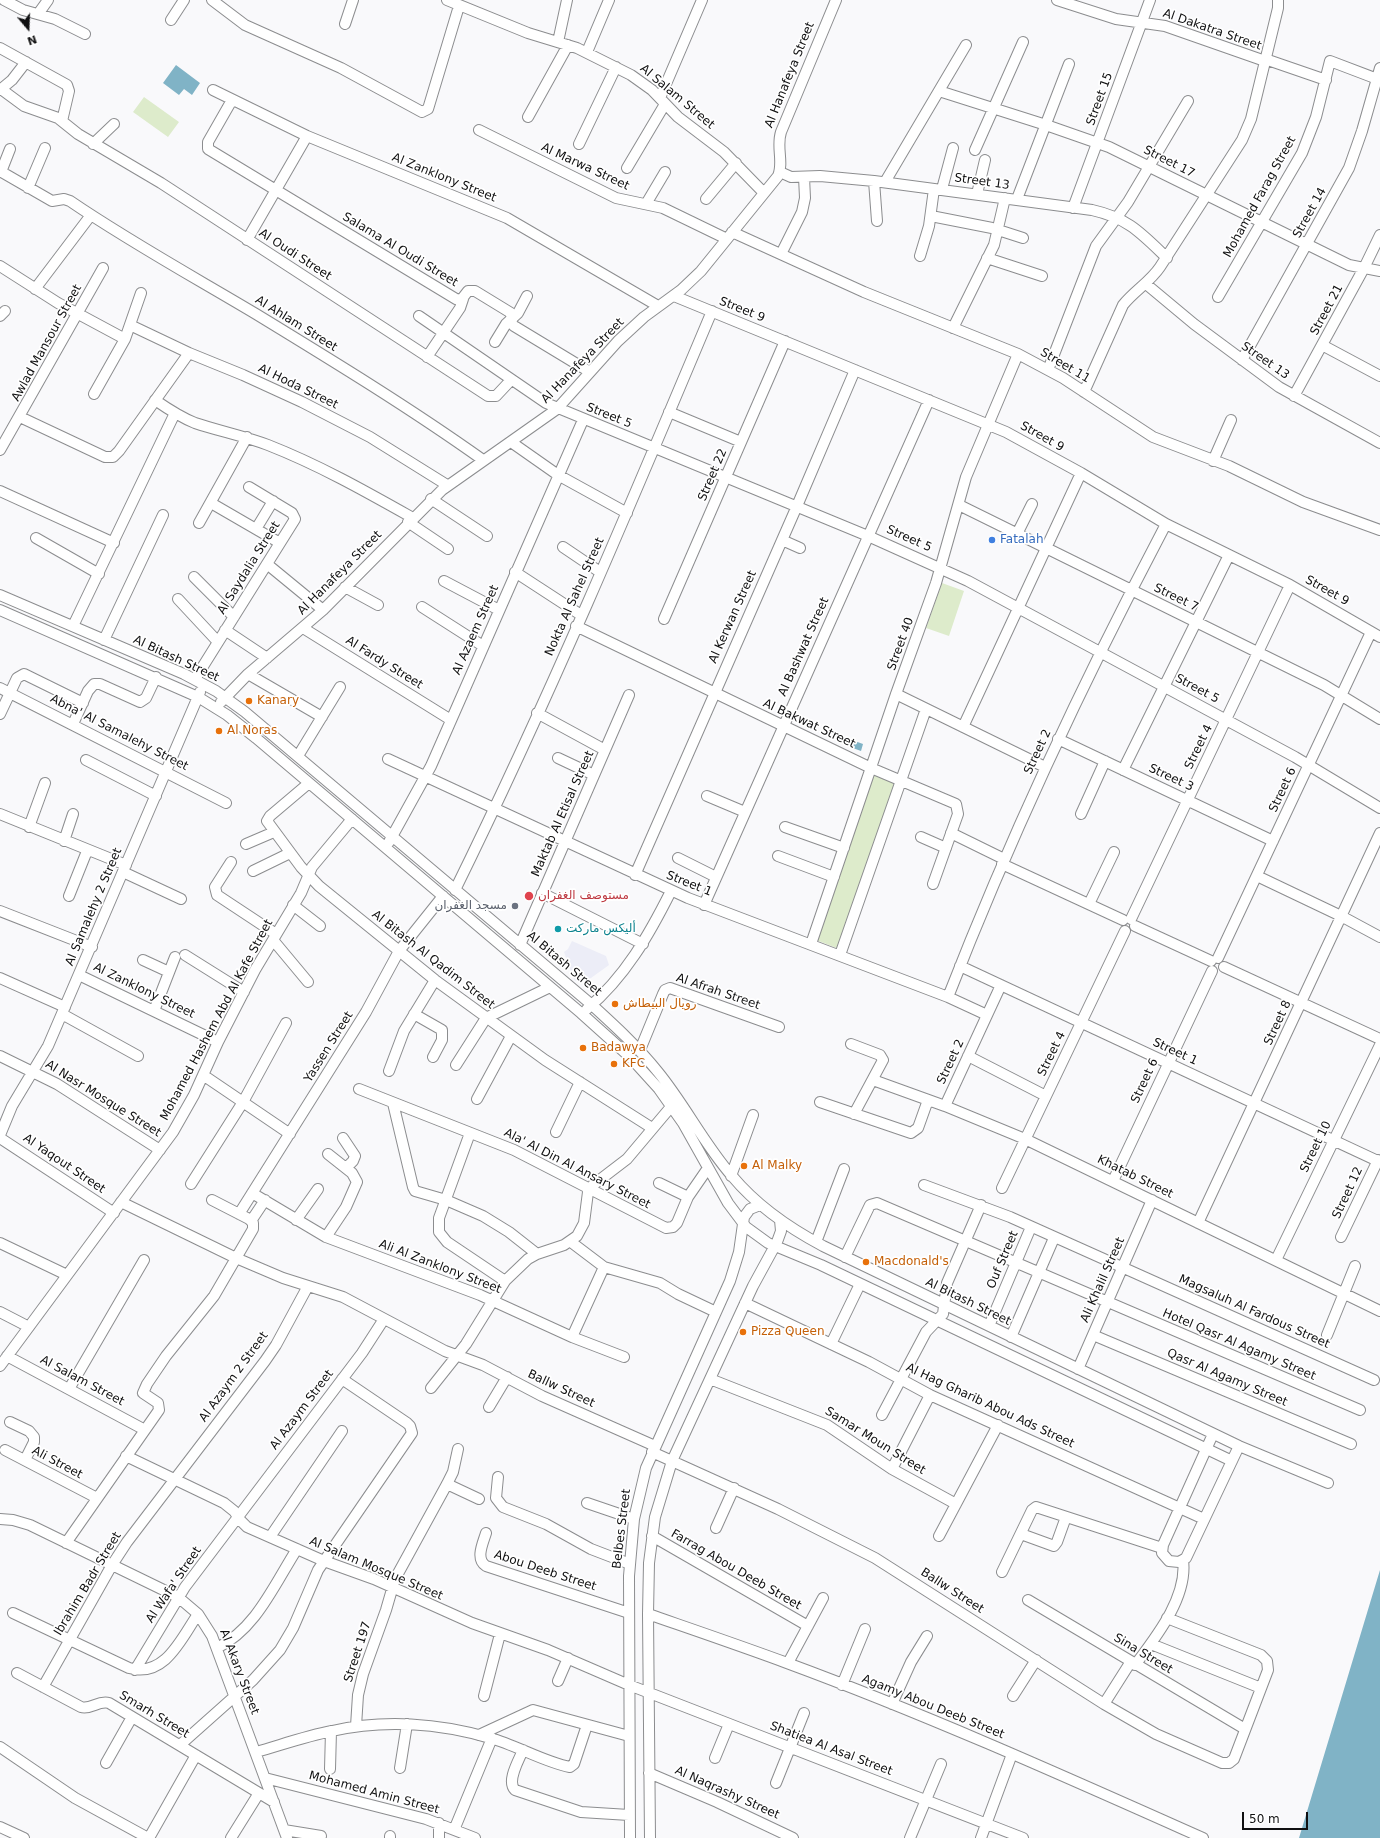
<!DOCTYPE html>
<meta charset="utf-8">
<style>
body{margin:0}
#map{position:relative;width:1380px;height:1838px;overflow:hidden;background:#f9f9fb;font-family:"DejaVu Sans",sans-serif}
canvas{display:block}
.north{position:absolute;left:8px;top:8px;width:40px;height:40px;-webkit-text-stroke:3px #fff;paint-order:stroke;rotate:161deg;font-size:11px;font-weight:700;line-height:16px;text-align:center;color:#101011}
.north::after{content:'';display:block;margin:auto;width:14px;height:18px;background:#101011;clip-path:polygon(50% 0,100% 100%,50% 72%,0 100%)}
.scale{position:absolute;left:1242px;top:1812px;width:66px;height:18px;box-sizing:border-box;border:2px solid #101011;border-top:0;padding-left:5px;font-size:12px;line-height:14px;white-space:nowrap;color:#101011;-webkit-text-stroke:3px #fff;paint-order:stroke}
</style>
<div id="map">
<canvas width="1380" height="1838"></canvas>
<div class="north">N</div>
<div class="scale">50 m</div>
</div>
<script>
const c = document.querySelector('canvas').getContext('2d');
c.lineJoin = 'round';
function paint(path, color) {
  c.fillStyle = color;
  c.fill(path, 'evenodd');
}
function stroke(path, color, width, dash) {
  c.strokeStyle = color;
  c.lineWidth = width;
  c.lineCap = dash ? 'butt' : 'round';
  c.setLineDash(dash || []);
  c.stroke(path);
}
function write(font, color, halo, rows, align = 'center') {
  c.font = font + ' "DejaVu Sans",Cairo,sans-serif';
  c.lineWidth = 3.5;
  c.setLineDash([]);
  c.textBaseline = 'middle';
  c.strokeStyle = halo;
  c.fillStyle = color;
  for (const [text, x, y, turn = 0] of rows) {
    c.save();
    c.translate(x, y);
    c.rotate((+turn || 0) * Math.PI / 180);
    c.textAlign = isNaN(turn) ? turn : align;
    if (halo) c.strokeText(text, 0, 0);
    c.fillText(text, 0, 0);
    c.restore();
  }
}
const built = new Path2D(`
 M572,941L606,956L609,965L591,978L580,982L574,980L564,952L568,949Z`);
const green = new Path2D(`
 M144,97L179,122L168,137L133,112Z
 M942,583L964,591L949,636L926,628Z
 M872,773L895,784L839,949L816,940Z`);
const water = new Path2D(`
 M176,65L200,83L192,95L184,89L179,95L163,83Z
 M852,740L863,744L861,751L850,747Z
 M1380,1570V1838H1299Z`);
const street = new Path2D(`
 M4,0L23,10L55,19L85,34
 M212,0L245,25L341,68L422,112L428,109L459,6
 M447,0L528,33L577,48L631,75L652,90L678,117L724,152L764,193
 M1057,0L1116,19L1165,26L1265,61
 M38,14L48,0
 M171,20L184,0
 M345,24L353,0
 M558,42L567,0
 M0,48L67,85L69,91L62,121
 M587,52L609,0
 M1265,59L1326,80
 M1,89L24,106L58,118L78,134L161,183L488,396H496L511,380
 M0,90L12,80L26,62
 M213,90L307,136L507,218L658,306
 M939,91L1046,125L1109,147L1349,265L1380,271
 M660,98L702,0
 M232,100L208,142V149L456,299L461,300L468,291H475L511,313L512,324L514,326L590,372
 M528,117L568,45
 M479,130L616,198L663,208L727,239
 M93,144L114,124
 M579,144L616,67
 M975,150L1023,42
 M627,168L665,104
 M0,171L52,201L64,199L70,201C130,242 194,277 256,314C333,361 410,408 483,460
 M1,172L10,149
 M780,172L791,177L820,176L874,181L1092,210C1128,218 1141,233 1167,258
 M874,181L877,221
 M885,182L966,45
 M28,188L45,148
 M942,189L953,148
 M977,194L985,160
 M706,199L736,163
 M1017,199L1069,64
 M646,204L665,172
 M1073,208L1150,0
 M931,216L992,228L1023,238
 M732,232L864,292L1018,354L1063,378L1153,437L1229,466L1303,502L1380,530
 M247,240L307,136
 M781,254L802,212L805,198L804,177
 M920,256L929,226L934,189
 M987,258L1042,276
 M0,266L58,303L125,339
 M1146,284L1194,324L1279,387L1380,443
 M35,289L91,215
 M674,296L1006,432L1081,473L1166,524L1290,585L1380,637
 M1218,297L1302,153L1316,117L1330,61L1380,80
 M0,316L5,311
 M419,316L546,403L868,536L968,581L1295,757L1380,808
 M130,325L189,353L243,375L302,402L370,437L447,485
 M953,328L994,245L1005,198
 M495,342L506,324L518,313L527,296
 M1322,345L1380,376
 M427,357L460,308L463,299
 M1242,360L1349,168L1362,131L1380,68
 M1048,370L1096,246L1128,202L1188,101
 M1084,392L1123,305C1134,291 1150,282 1160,267L1242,140L1251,119L1278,8V0
 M94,394L125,339L141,293
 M1294,396L1364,268L1380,235
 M155,400C168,409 180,417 195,423C219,431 244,436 268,445C319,465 365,491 413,518
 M669,412L741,442
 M20,417L105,457H113L119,451L189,353
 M511,442L558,475L627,513
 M0,450L103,268
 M1213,461L1231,420
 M0,491L114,543
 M431,499L487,536
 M211,503L280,543
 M959,505L1324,685L1380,719
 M408,522L448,549
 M199,523L247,437
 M256,529L273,501
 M1017,534L1032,504
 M36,538L99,574
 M782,540L800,548
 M563,547L600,572
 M267,564L323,610
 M515,572L581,615
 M194,577L234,617
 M444,581L499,610
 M345,587L378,605
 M0,595L184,674L216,691L245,712L592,1005C615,1026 638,1047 658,1072C685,1105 704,1144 732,1176C757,1206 789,1228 823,1246L1239,1446L1328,1483
 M178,599L218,642
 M422,607L483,646
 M0,610L198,697L227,715L256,738L581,1013L630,1057L659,1089L683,1123L728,1203L746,1227L768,1243L821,1265L1232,1461
 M664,619L785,341
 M73,626L175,413
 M576,626L871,768L956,804L958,814L933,884
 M303,628L451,720
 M225,630L267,658
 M104,640L163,515
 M248,674L322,717
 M195,679L295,519L292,513L249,487
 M0,688L226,803
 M896,694L1045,767
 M221,702L248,674L323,610L442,490L557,409L618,341L644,317L681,290L701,271L778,176C784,162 776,147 781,132L836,0
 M537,713L605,750
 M0,714L17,678L24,674L83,703
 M73,724L88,691L94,684H100L140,702L146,698L156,677
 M963,727L1081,473
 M1058,739L1273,841
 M298,756L340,687
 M558,758L594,775
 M388,759L688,898L948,997L987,1015
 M86,760L156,796
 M1123,770L1229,555
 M309,783L270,816L267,821L301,867L319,886L435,980L545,1060L652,1128
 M707,796L745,812
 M0,814L126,865
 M1081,814L1105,761
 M29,827L45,783
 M785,827L844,848
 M951,833L1004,859
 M921,837L946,848
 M64,841L73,814
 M389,842L431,766L583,420
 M246,844L274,832
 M778,856L834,877
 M678,858L716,877
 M231,862L215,887L217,895L276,934
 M1002,864L1123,920
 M253,871L290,853
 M123,872L181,899
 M635,875L797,506L855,370
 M1257,876L1341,916L1380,937
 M455,890C548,701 630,506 712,311
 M542,893L643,944
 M69,896L87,851
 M1089,904L1114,852
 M293,905L320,926
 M704,905L929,400
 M0,911L92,947
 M1131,919L1290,585
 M1135,926L1211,961
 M273,940L308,982
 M811,944L896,694L936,583L966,477L1018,354
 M520,945L629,695
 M185,955L244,992
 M840,955L926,709
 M1218,958L1371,632
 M143,960L169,972
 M960,966L1380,1162
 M1224,967L1380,1039
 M79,975L218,1042
 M0,978L65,1007
 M948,997C1011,835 1085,678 1166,524
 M587,1009C625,977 649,935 671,891
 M154,1011L175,957
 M62,1014L138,1056
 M414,1014L442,1030V1040L433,1057
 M851,1044L880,1055L883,1060L854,1114
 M640,1050L663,994L665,990L670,988L779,1027
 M0,1056L57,1084L160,1150
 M968,1056L1046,1096
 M456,1065L486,1018L550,987
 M389,1071L404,1031L435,980
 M203,1075L290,1134
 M873,1080L945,1106L1025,1139L1380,1311
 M359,1089L514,1150L666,1228L673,1227L677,1223L688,1197L708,1168
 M477,1099L511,1036
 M820,1102L911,1133L918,1128L928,1100
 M393,1103L413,1187L415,1191L446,1200L483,1216L509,1232L537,1254
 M945,1106L1001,985
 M556,1132L580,1082
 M470,1133L439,1218V1232L447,1242L505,1281
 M0,1135L12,1106L48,1046L200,692
 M0,1138L114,1213
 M343,1138L355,1156L353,1161L346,1168
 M731,1176L753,1115
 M1113,1181L1212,971
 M659,1183L688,1197
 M191,1184L243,1102L286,1023
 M924,1185L1010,1217L1374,1380
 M1002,1188L1125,931
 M252,1193L326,1237L480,1295L572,1337L624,1357
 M121,1202L236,1258L283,1278L343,1297L445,1351L483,1365L542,1396L655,1446
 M239,1214L366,1012L399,951L443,896
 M296,1220L318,1189
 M251,1221L265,1200
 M1198,1223L1380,833
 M326,1237L346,1207L357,1182L352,1173L328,1154
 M1341,1237L1378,1160
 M571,1242L604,1267L660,1283L678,1294L716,1312
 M816,1242L844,1169
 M0,1243L67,1275
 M845,1257L870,1205L877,1203L1360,1410
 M1276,1260L1380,1045
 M745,1303L869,1362L930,1395L1204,1519
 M0,1312L29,1327
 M989,1326L1031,1227
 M1093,1335L1351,1444
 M1327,1335L1355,1266
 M572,1337L604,1267
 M1011,1337L1054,1238
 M831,1344L860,1284
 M7,1356L145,1430
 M0,1366L173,1132L194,1095L218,1042L255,970L301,893L312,867L352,819
 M1078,1369L1152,1200
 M710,1379L827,1425L892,1469L956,1504
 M431,1388L466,1344L505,1281L528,1259L537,1254L564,1245L577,1236L584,1223L588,1192L593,1185L627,1159L675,1102
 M69,1389L144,1260
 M489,1407L507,1377
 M882,1415L926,1332L943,1314L947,1283L981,1205
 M10,1422L29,1431L34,1437V1442L25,1460
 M1213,1434L1163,1545L1162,1553L1169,1561L1179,1562L1186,1558L1239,1446
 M5,1450L97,1498
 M652,1452L778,1509L875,1558L1104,1704L1156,1734L1222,1763H1229L1234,1759L1268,1670L1267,1661L1261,1655L1167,1618
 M126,1456L224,1503L234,1511L240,1520L247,1527L324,1561L374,1579L472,1623L548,1650L629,1685L1023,1838
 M892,1469L930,1395
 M498,1477L496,1498L503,1507L546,1524L591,1549L630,1564
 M447,1484L479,1499
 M587,1503L634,1519
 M0,1519L13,1520L30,1525L178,1597L198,1614L212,1636L287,1838
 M716,1528L734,1488
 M486,1533C483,1543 475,1559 486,1566L629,1613
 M1021,1534L1054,1546L1057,1542L1066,1517
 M652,1536L808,1626
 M939,1536L998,1425
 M270,1537L342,1431
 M66,1543L159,1410L158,1403L143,1393L147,1384L166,1356L214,1296L253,1229V1223L249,1219L212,1200
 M1002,1572L1032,1510L1036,1507L1162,1548
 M1028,1600L1245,1729
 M13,1613L129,1668C165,1678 181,1639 198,1614
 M648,1614C694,1630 741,1646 787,1663C928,1715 1066,1777 1203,1838
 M1151,1644L1261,1688
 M217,1648C256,1629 274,1585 297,1549
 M788,1663L823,1598
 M1135,1665C1156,1637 1188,1597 1183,1560
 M135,1670L185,1587L362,1353L384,1319
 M17,1673L81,1707C91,1710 98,1700 109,1703L274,1802
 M558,1681L568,1658
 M842,1685L865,1629
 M43,1687L112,1565L127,1542L265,1361L276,1345L308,1286
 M484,1696L500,1634
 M1013,1696L1036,1660
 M892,1704L911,1662L927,1636
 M1104,1704L1130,1663
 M356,1726L358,1695L363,1674L386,1610L395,1579L447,1484L453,1472L458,1449
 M479,1735L533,1710L629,1736
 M180,1745L253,1680L280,1650L293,1628L318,1570L412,1433L410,1426L407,1423L342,1379
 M0,1747L75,1798L148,1838
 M523,1750C519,1760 506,1781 515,1790L581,1812L629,1815
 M256,1752C281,1745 306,1736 332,1731C383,1719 439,1723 490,1738C516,1745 544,1762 570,1767L574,1764L587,1725
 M715,1758L729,1724
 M106,1763L132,1717
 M400,1768L407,1724
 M330,1769L331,1731
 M649,1773L717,1802L793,1838
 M265,1778L426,1819L475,1838
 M776,1783L804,1713
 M0,1827L24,1838
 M284,1830L321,1836
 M454,1830L492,1738
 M390,1836V1838
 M149,1838L196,1755
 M231,1838L259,1793
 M439,1838V1823
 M630,1838L629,1576L634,1519L646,1468L730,1281L739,1252L744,1217L750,1209L760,1205
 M650,1838L648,1614L649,1563L655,1517L672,1461L753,1286L777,1242L781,1231L780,1220
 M910,1838L941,1764
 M981,1838L1012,1754`);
const markers = [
 [992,540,4,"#3f7fe0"],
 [249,701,4,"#e8710a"],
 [219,731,4,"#e8710a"],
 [529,896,5,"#e0444e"],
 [515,906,4,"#6b7280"],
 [558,929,4,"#0f9aa8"],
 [615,1004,4,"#e8710a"],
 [583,1048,4,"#e8710a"],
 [614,1064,4,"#e8710a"],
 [744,1166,4,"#e8710a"],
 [866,1262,4,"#e8710a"],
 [743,1332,4,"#e8710a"]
];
const streetNames = [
 ["Al Dakatra Street",1212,30,19],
 ["Al Hanafeya Street",790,75,-68],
 ["Al Salam Street",677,97,40],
 ["Street 15",1100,99,-70],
 ["Street 17",1169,162,27],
 ["Al Marwa Street",585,167,25],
 ["Al Zanklony Street",444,178,22],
 ["Street 13",982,182,8],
 ["Mohamed Farag Street",1260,197,-61],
 ["Street 14",1310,213,-61],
 ["Salama Al Oudi Street",400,250,31],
 ["Al Oudi Street",295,255,33],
 ["Street 9",742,310,22],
 ["Street 21",1327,310,-62],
 ["Al Ahlam Street",296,324,32],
 ["Awlad Mansour Street",47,343,-61],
 ["Al Hanafeya Street",583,361,-46],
 ["Street 13",1265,361,35],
 ["Street 11",1065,366,31],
 ["Al Hoda Street",298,387,26],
 ["Street 5",609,416,22],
 ["Street 9",1042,437,29],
 ["Street 22",713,475,-67],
 ["Street 5",909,539,24],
 ["Al Saydalia Street",249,568,-58],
 ["Al Hanafeya Street",340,573,-45],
 ["Street 9",1327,591,29],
 ["Nokta Al Sahel Street",575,597,-66],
 ["Street 7",1176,598,26],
 ["Al Kerwan Street",733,617,-66],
 ["Al Azaem Street",476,630,-66],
 ["Street 40",901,644,-70],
 ["Al Bashwat Street",804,647,-66],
 ["Al Bitash Street",176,659,25],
 ["Al Fardy Street",384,663,32],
 ["Street 5",1197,689,28],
 ["Al Bakwat Street",809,724,25],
 ["Abna' Al Samalehy Street",119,733,27],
 ["Street 4",1199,747,-64],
 ["Street 2",1038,752,-65],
 ["Street 3",1171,778,25],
 ["Street 6",1283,790,-65],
 ["Maktab Al Etisal Street",563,814,-66],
 ["Street 1",689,884,22],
 ["Al Samalehy 2 Street",94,907,-67],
 ["Al Bitash Al Qadim Street",433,960,38],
 ["Al Bitash Street",564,964,40],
 ["Al Zanklony Street",144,991,26],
 ["Al Afrah Street",718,992,19],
 ["Mohamed Hashem Abd Al Kafe Street",217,1020,-62],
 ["Street 8",1278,1023,-65],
 ["Yassen Street",329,1047,-58],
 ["Street 1",1175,1052,25],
 ["Street 4",1052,1054,-64],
 ["Street 2",951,1062,-65],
 ["Street 6",1145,1081,-65],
 ["Al Nasr Mosque Street",103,1099,32],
 ["Street 10",1316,1147,-64],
 ["Al Yaqout Street",64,1164,34],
 ["Ala' Al Din Al Ansary Street",577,1169,27],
 ["Khatab Street",1135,1177,26],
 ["Street 12",1348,1193,-65],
 ["Ouf Street",1003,1260,-67],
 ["Ali Al Zanklony Street",440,1267,21],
 ["Ali Khalil Street",1103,1280,-66],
 ["Al Bitash Street",968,1302,26],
 ["Magsaluh Al Fardous Street",1254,1312,24],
 ["Hotel Qasr Al Agamy Street",1239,1345,23],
 ["Al Azaym 2 Street",234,1377,-54],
 ["Qasr Al Agamy Street",1227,1378,23],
 ["Al Salam Street",82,1381,28],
 ["Ballw Street",561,1389,25],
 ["Al Hag Gharib Abou Ads Street",990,1406,25],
 ["Al Azaym Street",302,1410,-53],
 ["Samar Moun Street",875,1441,32],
 ["Ali Street",57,1463,28],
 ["Belbes Street",622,1529,-83],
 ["Al Salam Mosque Street",376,1569,23],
 ["Farrag Abou Deeb Street",736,1570,30],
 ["Abou Deeb Street",545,1571,18],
 ["Ibrahim Badr Street",88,1584,-59],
 ["Al Wafa' Street",174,1585,-56],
 ["Ballw Street",952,1591,33],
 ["Street 197",358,1652,-72],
 ["Sina Street",1143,1654,31],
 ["Al Akary Street",239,1672,69],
 ["Agamy Abou Deeb Street",933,1707,22],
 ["Smarh Street",154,1715,31],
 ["Shatiea Al Asal Street",831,1749,21],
 ["Mohamed Amin Street",374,1793,15],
 ["Al Naqrashy Street",727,1793,24]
];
const shopNames = [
 ["Fatalah",1000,540]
];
const foodNames = [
 ["Kanary",257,701],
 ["Al Noras",227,731],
 ["رويال البيطاش",623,1004],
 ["Badawya",591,1048],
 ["KFC",622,1064],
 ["Al Malky",752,1166],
 ["Macdonald's",874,1262],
 ["Pizza Queen",751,1332]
];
const healthNames = [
 ["مستوصف الغفران",538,896]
];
const worshipNames = [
 ["مسجد الغفران",507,906]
];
const cultureNames = [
 ["أليكس ماركت",566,929]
];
paint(built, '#ecedf7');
paint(green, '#ddebcb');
paint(water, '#80b3c6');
stroke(street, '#8c8d8f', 12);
stroke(street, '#fff', 10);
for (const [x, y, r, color] of markers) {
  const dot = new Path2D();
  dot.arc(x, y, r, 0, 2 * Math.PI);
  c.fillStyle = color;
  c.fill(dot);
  stroke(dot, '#fff', 1.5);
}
write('12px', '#101011', '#fff', streetNames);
write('12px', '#366cbe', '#fff', shopNames, 'left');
write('12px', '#c56008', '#fff', foodNames, 'left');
write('12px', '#be3a42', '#fff', healthNames, 'left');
write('12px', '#5b616d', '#fff', worshipNames, 'right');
write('12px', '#0d838f', '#fff', cultureNames, 'left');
</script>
